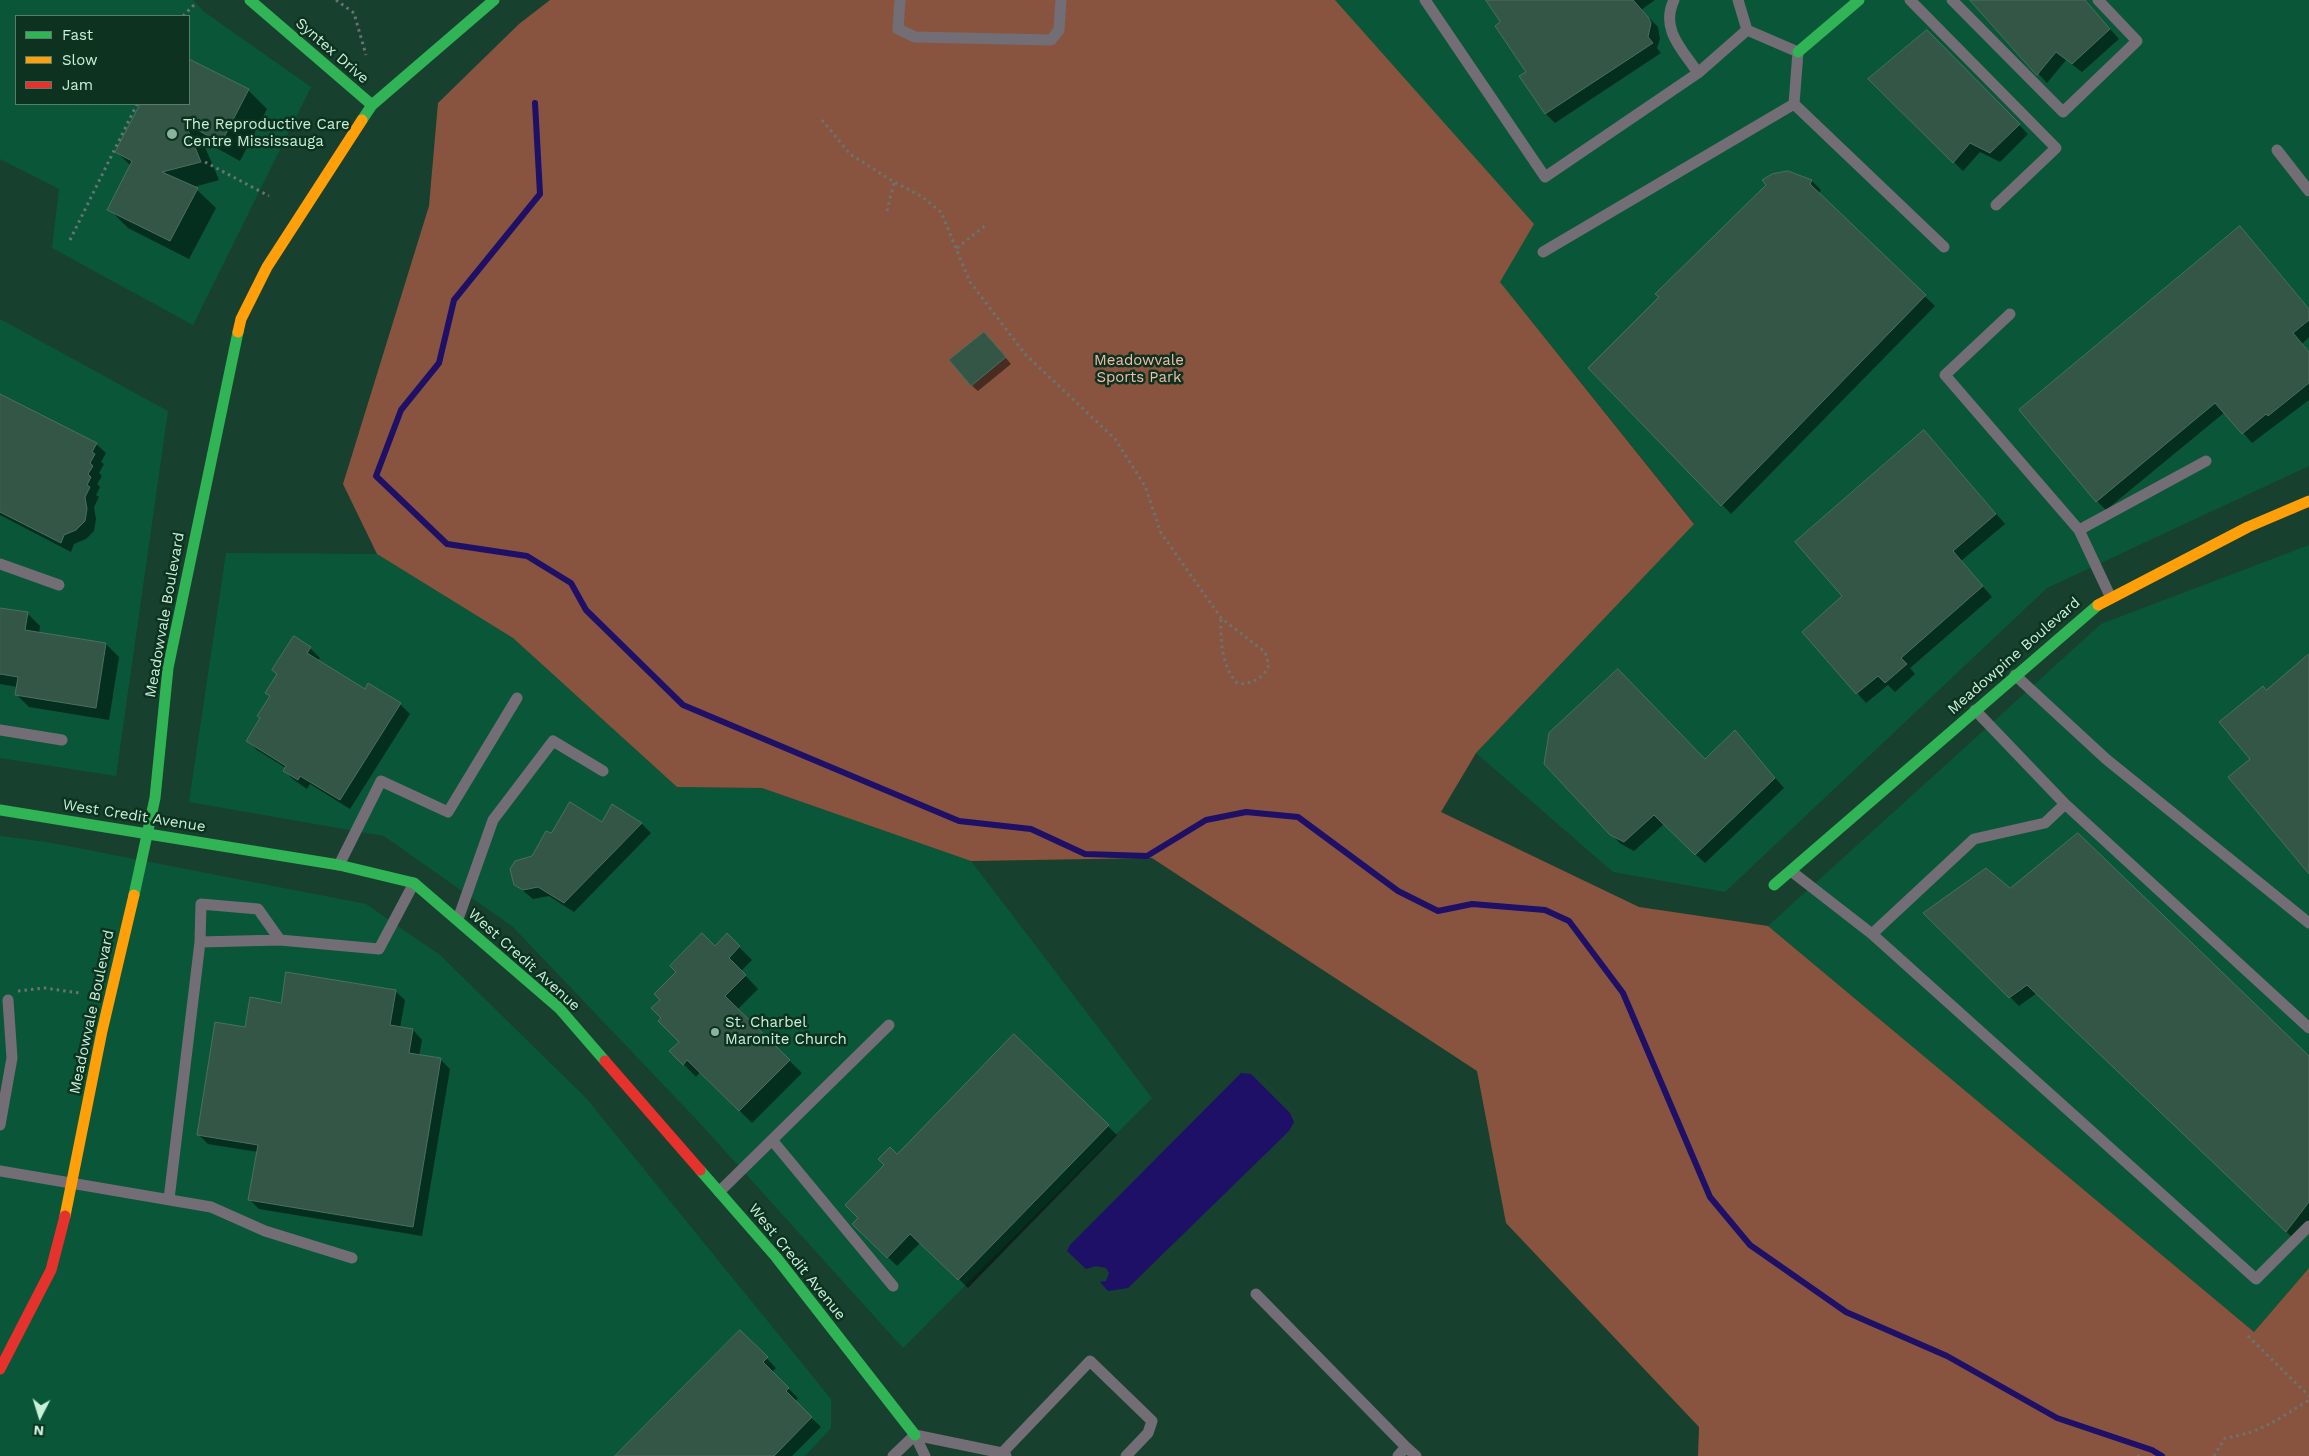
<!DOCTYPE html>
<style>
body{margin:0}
#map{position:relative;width:2309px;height:1456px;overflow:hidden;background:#18402f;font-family:"Work Sans",sans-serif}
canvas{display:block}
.legend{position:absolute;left:15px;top:15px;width:175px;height:90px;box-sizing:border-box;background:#0d3220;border:1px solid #587e6a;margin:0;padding:6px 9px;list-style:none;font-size:15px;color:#c8f1d8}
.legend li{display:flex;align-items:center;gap:10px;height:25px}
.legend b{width:25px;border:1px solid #587e6a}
.north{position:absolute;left:15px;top:1391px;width:50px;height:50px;-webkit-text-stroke:4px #0d3220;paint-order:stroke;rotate:185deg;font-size:14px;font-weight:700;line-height:20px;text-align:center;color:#c8f1d8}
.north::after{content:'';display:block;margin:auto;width:18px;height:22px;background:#c8f1d8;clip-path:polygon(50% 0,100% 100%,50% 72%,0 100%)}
</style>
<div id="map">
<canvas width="2309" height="1456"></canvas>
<ul class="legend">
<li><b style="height:6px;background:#30b455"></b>Fast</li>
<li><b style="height:6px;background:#ff9f0a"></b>Slow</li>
<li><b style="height:6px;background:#e5322d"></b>Jam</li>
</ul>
<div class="north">N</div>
</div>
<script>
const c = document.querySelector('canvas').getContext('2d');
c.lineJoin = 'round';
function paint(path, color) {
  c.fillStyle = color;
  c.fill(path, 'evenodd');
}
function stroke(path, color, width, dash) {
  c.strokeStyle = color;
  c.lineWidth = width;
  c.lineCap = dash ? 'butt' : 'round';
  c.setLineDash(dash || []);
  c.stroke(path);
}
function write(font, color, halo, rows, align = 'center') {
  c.font = font + ' "Work Sans",sans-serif';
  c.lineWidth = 5;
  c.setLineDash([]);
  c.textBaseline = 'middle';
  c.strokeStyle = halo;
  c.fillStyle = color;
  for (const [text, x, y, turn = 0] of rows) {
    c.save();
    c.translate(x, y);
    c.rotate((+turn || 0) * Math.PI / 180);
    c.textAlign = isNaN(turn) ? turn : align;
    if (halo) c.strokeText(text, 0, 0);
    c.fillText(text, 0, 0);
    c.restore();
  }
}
const built = new Path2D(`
 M0,0H193L203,11L311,87L193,325L52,248L59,189L0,159ZM16,16H189V104H16Z
 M1335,0H2309V466L2047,588L1725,892L1613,872L1476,753L1694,523L1500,282Z
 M0,319L168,411L116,776L0,758Z
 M2309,545V1268L2254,1332L1768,926L2101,624Z
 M226,553L377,554L513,638L677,787L762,788L971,861L1152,1098L903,1348L697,1120L513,927L384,836L189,802Z
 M0,836L47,842L366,904L440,955L586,1098L831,1399V1428L805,1456H0Z`);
const green = new Path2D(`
 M550,0H1335L1534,224L1500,282L1694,524L1476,753L1441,812L1639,907L1768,926L2254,1332L2309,1268V1456H1698L1699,1427L1506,1223L1477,1071L1152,858L971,861L762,788L677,787L513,638L377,554L343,484L429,206L438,103L519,24Z`);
const water = new Path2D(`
 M1241,1073L1251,1074L1290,1113L1294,1122L1289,1131L1128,1288L1108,1291L1100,1282L1106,1281L1109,1273L1106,1268L1096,1266L1086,1269L1067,1251L1070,1245Z`);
const shadow = new Path2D(`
 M1487,0H1655L1641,10L1658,27L1660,39L1657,48L1661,53L1555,123L1546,114L1521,76L1528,72L1502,23Z
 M1971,0H2084L2119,39L2082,72L2066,60L2047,83Z
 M1927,32L2028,134L2000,162L1980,152L1963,171L1870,80Z
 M189,60L248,90L267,109L240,161L202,140L219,180L194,187L216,208L189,259L128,228L109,209L131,166L117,152L142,104H149L160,110L163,104H189Z
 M1788,172L1812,181L1821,190L1818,194L1935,306L1731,514L1590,368Z
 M2249,237L2309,309V337L2302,344L2309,352V400L2252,443L2225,412L2106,510L2097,501Z
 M990,339L1011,364L978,391L971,385Z
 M0,395L96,444L106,453L101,462L104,464L99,473L102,476L97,484L100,487L96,495L99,497L94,507L96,519L94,531L86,539L74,544L71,552L0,515Z
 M1933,441L2005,524L1961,561L1992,597L1910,668L1915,674L1895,692L1888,685L1866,703L1803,632L1844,596Z
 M0,609L27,613L40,626L39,634L106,644L119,657L109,720L29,707L16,694L18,687L0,684Z
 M310,648L320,658L318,661L365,690L369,685L400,704L410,714L350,809L310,784L307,789L294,780L284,771L286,768L257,750L248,741L262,719L271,697L267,693Z
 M1735,732L1784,788L1705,863L1664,824L1634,851L1621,844L1611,834L1705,760Z
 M612,805L642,824L651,833L574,912L549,896L533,899L515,884L551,835L602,823Z
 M2010,890L2309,1057V1224L2296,1241L2037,993L2019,1006L1925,913Z
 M727,935L752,960L741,971L758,989L737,1010L802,1073L752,1123L700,1072L696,1077L671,1051L680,1042L715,947Z
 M395,991L405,1000L400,1028L413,1030L422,1040L419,1056L440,1059L450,1069L422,1236L259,1209L250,1200L258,1152L208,1144L198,1134L246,1028L282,1004Z
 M1014,1035L1117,1135L968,1288L921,1242L897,1266L854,1224L897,1156Z
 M740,1331L776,1368L772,1372L798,1398L795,1402L821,1427L792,1456H617Z`);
const stream = new Path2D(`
 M535,103L540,194L454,300L439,363L401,410L376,476L447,544L527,556L571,583L586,610L683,705L959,821L1031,829L1085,854L1147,856L1206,820L1246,812L1298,817L1398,891L1438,911L1472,904L1545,910L1569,921L1623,993L1710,1197L1750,1245L1846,1312L1947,1356L2057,1418L2152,1450L2162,1456`);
const building = new Path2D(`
 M1486,0H1633L1648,17L1651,23L1648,37L1653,43L1545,114L1519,76L1526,72L1495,26L1500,22Z
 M1970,0H2085L2110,29L2072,64L2056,52L2037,75Z
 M1927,30L2020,124L1990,153L1970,143L1953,163L1868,79Z
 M189,59L249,89L221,143L185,123L201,162L162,172L198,188L170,241L107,210L132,161L115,152L140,104H189Z
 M1788,171L1812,180L1810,184L1926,295L1721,506L1588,368L1659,297L1655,294L1766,185L1762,180L1772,174Z
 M2240,226L2309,309V320L2293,333L2309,352V383L2268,416L2266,414L2242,434L2215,403L2096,502L2019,410Z
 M984,332L1006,357L971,386L949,360Z
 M0,394L97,443L92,452L95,454L90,463L93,466L88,474L91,477L87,485L90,487L85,497L87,509L85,521L76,530L64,535L61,543L0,512Z
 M1924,430L1996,514L1953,551L1983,586L1901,658L1907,664L1885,683L1878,676L1856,694L1802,632L1842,596L1795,542Z
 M0,608L28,612L25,630L106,643L96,708L15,695L18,677L0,674Z
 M294,636L311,647L307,653L365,689L368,683L401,703L340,800L300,776L298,780L283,771L286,766L246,741L260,718L257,716L270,696L265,693L277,674L272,670Z
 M2309,654V874L2228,777L2250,759L2219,722L2263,686L2266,690Z
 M1618,669L1705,759L1735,730L1775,778L1695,855L1654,815L1624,842L1610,835L1544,764L1549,733Z
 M570,802L602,822L612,804L642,823L564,903L538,887L523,890L514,885L510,869L515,861L532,856L546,831L551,833Z
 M2078,833L2309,1056V1202L2286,1232L2027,985L2009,998L1923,913L1986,868L2010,888Z
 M702,933L715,946L727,933L740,946L729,958L746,975L725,996L790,1060L739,1111L687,1060L683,1065L669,1051L679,1042L658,1021L661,1018L651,1008L660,1000L654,994L676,972L670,966Z
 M286,972L396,990L390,1025L413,1029L409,1053L441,1058L413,1227L248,1200L258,1145L197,1135L215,1022L245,1027L250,997L281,1003Z
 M1014,1034L1109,1125L958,1280L910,1234L887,1258L852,1224L858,1218L845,1205L884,1165L878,1159L890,1147L897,1154Z
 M740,1330L768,1357L763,1362L789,1388L786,1391L812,1417L774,1456H615Z`);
const path = new Path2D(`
 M336,0L354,13L366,55
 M183,16L195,4
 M822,120L850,154L894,182L921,196L941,212L970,282L1025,354L1115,439L1145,486L1161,533L1221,618L1265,652L1269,665C1262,679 1254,683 1238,684C1222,669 1220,639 1221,618
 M205,162L269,196
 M887,211L894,182
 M70,240L137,104
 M957,248L986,225
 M18,991L44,988L80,993
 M2248,1336L2309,1396
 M2137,1456H2142
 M2214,1456L2225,1438C2261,1433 2278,1419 2309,1400`);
const lane = new Path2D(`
 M900,0L898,29L915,37L1051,40L1059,30L1061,0
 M1425,0L1545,177L1698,73L1747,30
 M1674,0C1660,29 1682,49 1698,73
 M1738,0L1747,30L1798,52L1794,104L1944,247
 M1910,0L2056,148L1996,205
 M1952,0L2063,112L2137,41L2098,0
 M2277,150L2309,191
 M1543,252L1794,104
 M2010,314L1945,375L2079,530L2111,598
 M2079,530L2206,461
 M0,564L59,585
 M2015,675L2106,759L2309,923
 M0,730L62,740
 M2065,804L2309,1028
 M339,865L381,781L448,812L517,698
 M1791,871L1872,934L2256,1279L2309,1226
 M458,919L493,820L553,741L603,771
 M1872,934L1974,839L2045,823L2065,804L1975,710
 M200,942L280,940
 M0,1125L12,1058L8,1000
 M772,1140L893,1286
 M0,1171L211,1207L265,1231L352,1258
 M719,1192L889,1025
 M169,1199L200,942L201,904L258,909L280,940L379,949L414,883
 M1256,1294L1406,1447L1398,1456
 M915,1435L1002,1453L1006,1456
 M915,1435L925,1456
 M1406,1447L1416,1456
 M1002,1453L1090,1361L1152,1421L1148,1433L1126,1456
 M893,1456L915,1435`);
const fast = new Path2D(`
 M250,0L372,105
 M1798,52L1859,0
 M362,120L372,105L494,0
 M0,810L339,865L414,883L559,1008L605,1061
 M1774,885L2098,605
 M134,895L155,798L168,668L238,332
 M700,1170L776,1257L915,1435`);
const slow = new Path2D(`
 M238,332L241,319L267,267L362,120
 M2098,605L2248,527L2309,501
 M65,1216L102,1031L134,895`);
const jam = new Path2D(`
 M605,1061L700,1170
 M0,1369L51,1270L65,1216`);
const markers = [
 [172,134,6,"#8ab39d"],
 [715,1032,5,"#8ab39d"]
];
const streetNames = [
 ["Syntex Drive",332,51,41],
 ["Meadowvale Boulevard",165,615,-80],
 ["Meadowpine Boulevard",2014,656,-41],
 ["West Credit Avenue",134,816,9],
 ["West Credit Avenue",524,960,42],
 ["Meadowvale Boulevard",92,1012,-78],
 ["West Credit Avenue",797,1262,51]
];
const poiNames = [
 ["The Reproductive Care",183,125],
 ["Centre Mississauga",183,142],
 ["St. Charbel",725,1023],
 ["Maronite Church",725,1040]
];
const parkNames = [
 ["Meadowvale",1139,361],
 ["Sports Park",1139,378]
];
paint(built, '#095738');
paint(green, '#88543f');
paint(water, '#1e0f67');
paint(shadow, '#0007');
stroke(stream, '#1e0f67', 6);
paint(building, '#345647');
stroke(building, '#4c6f5e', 1);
stroke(path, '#6b7371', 3, [2.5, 4]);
stroke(lane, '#736e75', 11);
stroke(fast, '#30b455', 11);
stroke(slow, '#ff9f0a', 11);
stroke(jam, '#e5322d', 11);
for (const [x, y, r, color] of markers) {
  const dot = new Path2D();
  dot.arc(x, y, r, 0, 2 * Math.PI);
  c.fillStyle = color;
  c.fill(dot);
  stroke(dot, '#0d3220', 2);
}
write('15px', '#c8f1d8', '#0d3220', streetNames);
write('15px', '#c8f1d8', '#0d3220', poiNames, 'left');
write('15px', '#f5bba8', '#0d3220', parkNames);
</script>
